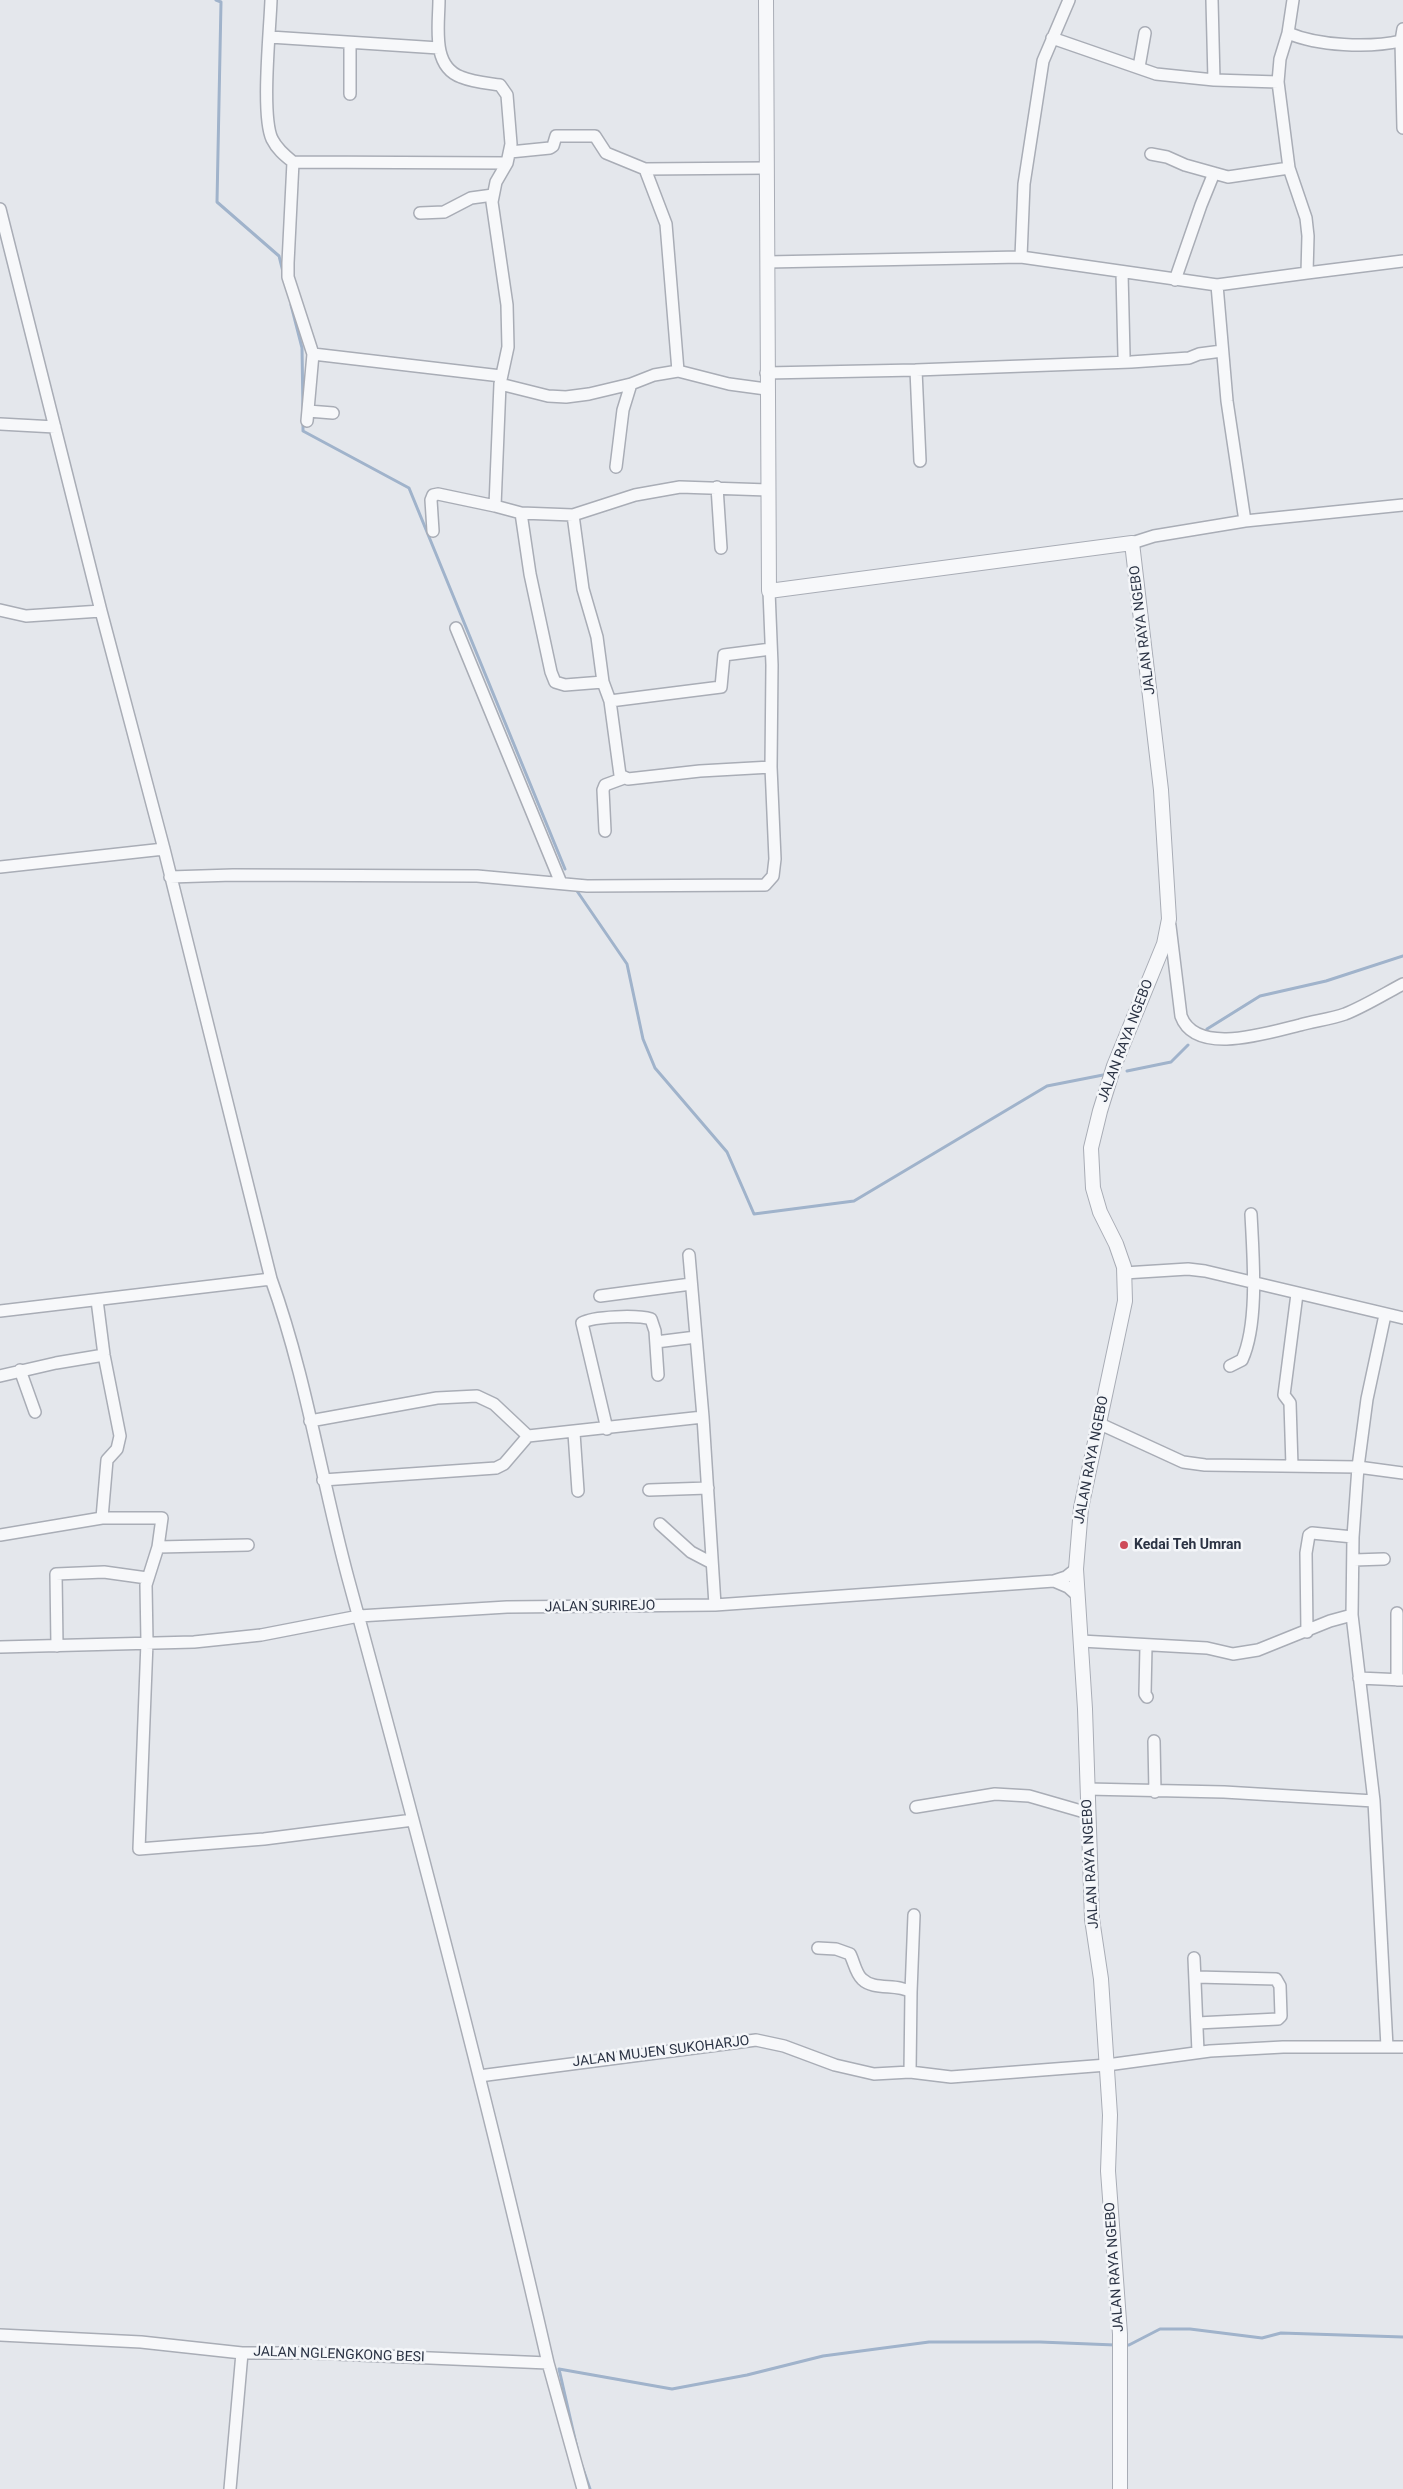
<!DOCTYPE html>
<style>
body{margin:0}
canvas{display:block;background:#e4e7ec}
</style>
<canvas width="1403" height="2489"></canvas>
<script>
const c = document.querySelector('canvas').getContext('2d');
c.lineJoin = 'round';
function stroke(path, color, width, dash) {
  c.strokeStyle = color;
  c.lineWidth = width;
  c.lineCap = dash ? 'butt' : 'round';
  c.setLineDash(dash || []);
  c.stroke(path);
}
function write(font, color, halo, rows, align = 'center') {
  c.font = font + ' Roboto,sans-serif';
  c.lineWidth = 5;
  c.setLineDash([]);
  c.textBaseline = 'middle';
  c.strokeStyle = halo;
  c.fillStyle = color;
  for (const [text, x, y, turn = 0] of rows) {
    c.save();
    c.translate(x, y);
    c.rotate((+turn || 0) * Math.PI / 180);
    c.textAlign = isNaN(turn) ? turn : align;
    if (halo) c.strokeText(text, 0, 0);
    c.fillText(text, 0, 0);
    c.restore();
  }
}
const stream = new Path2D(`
 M216,0L221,2L217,202L279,256L283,272
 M291,305L302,348L303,412
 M303,421V431L409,488L565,869
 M577,891L627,964L643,1039L655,1068L727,1152L754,1214L854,1201L1047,1086L1103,1075
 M1207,1029L1260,996L1326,981L1403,956
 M1127,1071L1171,1062L1188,1045
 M1124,2345H1129L1160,2329H1190L1262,2338L1281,2333L1403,2337
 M577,2448L559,2369L672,2389L747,2375L823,2356L929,2342H1040L1115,2345
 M582,2466L590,2489`);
const minor = new Path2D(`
 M271,0C270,30 261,115 272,139C277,149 284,155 293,162
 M439,0C439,25 431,66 461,77C473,82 487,83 500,85L507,95L511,144L507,163L496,182L492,202L507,305L508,347L500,384L548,396L566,397L589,394L631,384L654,375L678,371L729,384L766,389
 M1212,0L1214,80
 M1288,33L1293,0
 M270,37L439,48
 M1052,38L1156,74L1214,80L1278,82
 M1403,42L1401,41L1403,128
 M1139,67L1145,33
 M350,94V43
 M510,152L550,148L553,146L556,136H595L606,153L645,169L767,168
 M1151,154L1167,157L1185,165L1228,177L1289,168
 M645,169L666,224L678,371
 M0,209L101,611L164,849L271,1279C306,1376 321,1478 348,1578C419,1838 488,2100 548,2363
 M420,213L444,212L471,198L493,195
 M1021,257L1024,184L1043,61L1069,0
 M767,262L1021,257L1217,285
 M1122,273L1124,356
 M1307,273L1403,261
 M1175,280L1201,205L1214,173
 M916,370L1131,362L1189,358L1199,354L1222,351
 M766,373L916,370L920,461
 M501,376L313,354L288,277V263L293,162L507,163
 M500,384L495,506L521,513L530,574L551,672L555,682L565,685L603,682L610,701L620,775L628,779L700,771L771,767
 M308,411L333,413
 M307,421L313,354
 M0,424L55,427
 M616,467L623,410L631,384
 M717,487L721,548
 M521,513L573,515
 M1245,521L1403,505
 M433,531L431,500L433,495L438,494L495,506
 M1132,543L1154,536L1245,521L1227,401L1217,285L1307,273L1308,236L1306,218L1289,168L1278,82L1280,59L1288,33C1318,46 1369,48 1401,41L1403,29
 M0,610L26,616L101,611
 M456,628L561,883
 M603,682L597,637L583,589L573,515L635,495L680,487L768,490
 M610,701L721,687L724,655L771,649
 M605,831L603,790L605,785L624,778
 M0,867L164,849
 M170,877L233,875L477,876L587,886L765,885L773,876L775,859L771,767L772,665L769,591
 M1170,926L1181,1016C1196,1057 1270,1032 1300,1025C1314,1021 1331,1019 1345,1014C1365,1006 1384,994 1403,984
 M689,1255L703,1417L715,1605
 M1124,1273L1188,1269L1205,1271L1403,1318
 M600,1296L691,1284
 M97,1300L104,1355L120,1436L117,1449L107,1460L102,1518
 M0,1311L271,1279
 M656,1342L696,1337
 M1230,1366L1242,1360C1259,1323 1253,1255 1251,1214
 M20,1370L35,1412
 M0,1376L56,1363L104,1355
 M310,1421L437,1398L477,1396L494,1404L528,1436
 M1098,1423L1183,1462L1205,1465L1358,1467L1403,1473
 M607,1429L582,1323C593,1316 638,1315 651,1319L655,1331L658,1375
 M574,1433L578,1491
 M1292,1466L1290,1403L1284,1395L1297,1294
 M323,1480L496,1468L504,1464L528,1436L703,1417
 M649,1490L708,1488
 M660,1524L691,1552L712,1563
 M0,1535L102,1518H162L158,1547L248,1545
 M158,1547L146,1585L147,1642L139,1849L264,1839L413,1820
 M1354,1560L1384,1559
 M1054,1581L1068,1587L1078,1596
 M1397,1613V1680
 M1307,1632L1306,1553L1309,1535L1312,1533L1353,1537
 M1081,1641L1207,1648L1233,1654L1258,1650L1330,1621L1352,1615
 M57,1646L56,1574L104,1572L147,1578
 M1146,1646L1145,1694L1147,1697
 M0,1647L194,1642L261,1635L359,1616L507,1607L715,1605L1054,1581L1066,1577L1076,1569
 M1359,1678L1403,1680
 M1154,1741L1155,1792
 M1087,1789L1224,1792L1374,1801L1352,1615L1353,1537L1358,1467L1367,1399L1385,1315
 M1374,1801L1387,2047
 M916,1807L995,1794L1029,1796L1088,1813
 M818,1948L836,1949L850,1954C854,1962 856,1974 862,1979C874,1991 897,1983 911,1992L910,2072
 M1194,1958L1198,2052
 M1196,1977L1276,1979L1280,1986L1281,2016L1278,2019L1197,2023
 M911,1992L914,1915
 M479,2076L756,2040L784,2046L835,2065L874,2074L910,2072L951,2077L1107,2065L1210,2051L1283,2047H1403
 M0,2335L141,2342L242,2353H312L548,2363L583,2489
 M230,2489L242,2353`);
const tertiary = new Path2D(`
 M766,0L769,591L1132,543L1161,790L1169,919L1164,944L1114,1066L1100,1111L1091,1148L1093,1188L1100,1212L1116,1244L1124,1267L1125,1301L1081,1508L1076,1569L1085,1709L1092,1919L1101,1979L1110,2115L1108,2171L1120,2334V2489`);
const markers = [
 [1124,1545,5,"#ce4b59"]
];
const streetNames = [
 ["JALAN RAYA NGEBO",1143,630,-97],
 ["JALAN RAYA NGEBO",1126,1041,-69],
 ["JALAN RAYA NGEBO",1092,1460,-79],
 ["JALAN SURIREJO",600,1607,-1],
 ["JALAN RAYA NGEBO",1091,1864,-93],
 ["JALAN MUJEN SUKOHARJO",661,2052,-7],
 ["JALAN RAYA NGEBO",1115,2267,-94],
 ["JALAN NGLENGKONG BESI",339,2355,2]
];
const poiNames = [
 ["Kedai Teh Umran",1134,1545]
];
stroke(stream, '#a0b3cb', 3);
stroke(minor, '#a9adb6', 14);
stroke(tertiary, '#a9adb6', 16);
stroke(minor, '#f7f8fa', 11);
stroke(tertiary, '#f7f8fa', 14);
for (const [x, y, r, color] of markers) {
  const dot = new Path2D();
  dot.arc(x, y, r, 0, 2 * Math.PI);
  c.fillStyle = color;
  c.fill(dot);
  stroke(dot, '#f4f6f9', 2);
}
write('14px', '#2b3344', '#f4f6f9', streetNames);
write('bold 14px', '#2b3344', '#f4f6f9', poiNames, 'left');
</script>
